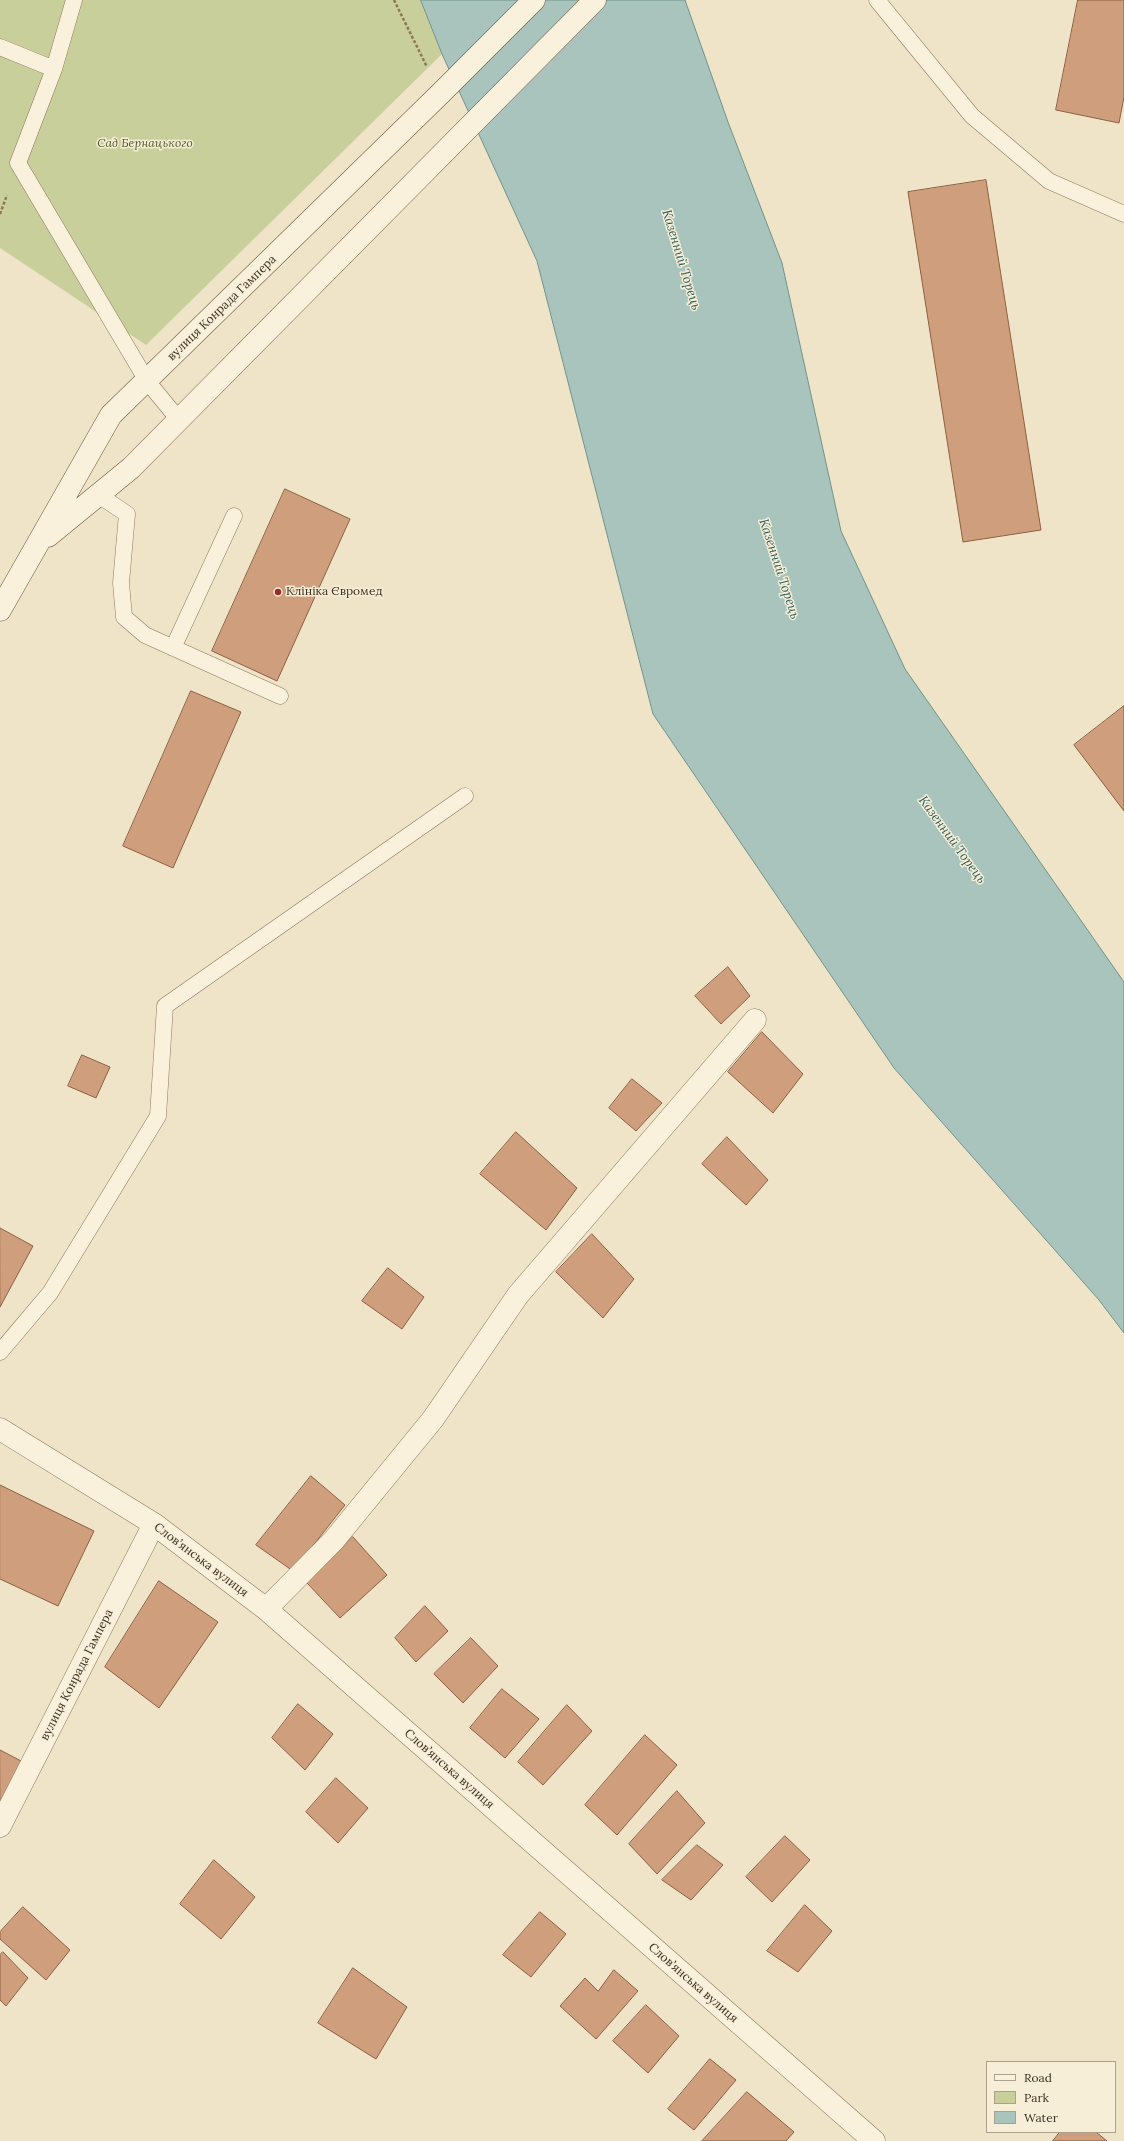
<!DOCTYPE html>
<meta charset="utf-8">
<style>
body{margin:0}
#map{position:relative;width:1124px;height:2141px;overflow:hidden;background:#f0e4c8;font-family:Lora,serif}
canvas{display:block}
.legend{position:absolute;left:986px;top:2061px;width:130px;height:72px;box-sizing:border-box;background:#f7eed8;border:1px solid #ada18e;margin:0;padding:5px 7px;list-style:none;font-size:12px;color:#3d2e20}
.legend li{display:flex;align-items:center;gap:8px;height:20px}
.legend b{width:20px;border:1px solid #ada18e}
</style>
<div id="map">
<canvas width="1124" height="2141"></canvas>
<ul class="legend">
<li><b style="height:5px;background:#faf1dc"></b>Road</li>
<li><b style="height:11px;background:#c9cf9b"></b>Park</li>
<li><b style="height:11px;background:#a9c4bc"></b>Water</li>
</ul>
</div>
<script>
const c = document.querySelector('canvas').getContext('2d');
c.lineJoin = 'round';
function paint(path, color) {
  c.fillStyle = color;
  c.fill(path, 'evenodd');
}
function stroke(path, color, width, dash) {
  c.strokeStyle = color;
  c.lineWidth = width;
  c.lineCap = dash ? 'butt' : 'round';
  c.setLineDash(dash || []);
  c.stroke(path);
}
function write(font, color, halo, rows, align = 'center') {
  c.font = font + ' Lora,serif';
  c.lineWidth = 3;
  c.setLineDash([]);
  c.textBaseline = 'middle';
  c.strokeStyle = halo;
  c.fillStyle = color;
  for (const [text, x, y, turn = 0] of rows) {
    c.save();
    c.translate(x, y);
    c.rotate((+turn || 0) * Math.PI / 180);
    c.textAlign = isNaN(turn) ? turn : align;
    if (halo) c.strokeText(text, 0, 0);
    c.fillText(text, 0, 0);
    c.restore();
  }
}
const green = new Path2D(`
 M0,0H421L442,54L146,345L0,248Z`);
const water = new Path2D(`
 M421,0H685L728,122L782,263L841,531L905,669L1124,982V1333L1099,1300L894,1068L653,714L537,261L442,54Z`);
const building = new Path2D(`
 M1078,0H1124V97L1119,123L1056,110Z
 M986,180L1041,530L963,542L908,192Z
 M285,489L350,519L277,681L212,651Z
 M191,691L241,712L173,868L123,846Z
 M1124,706V811L1074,745Z
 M728,967L750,996L721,1024L695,996Z
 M762,1032L803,1074L773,1113L728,1072Z
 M82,1055L110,1067L96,1098L68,1086Z
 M632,1079L662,1103L636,1131L609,1108Z
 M516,1132L577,1188L546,1230L480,1174Z
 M727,1137L768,1180L746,1205L702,1164Z
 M0,1228L33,1246L0,1307Z
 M592,1234L634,1279L603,1318L556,1272Z
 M388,1268L424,1297L402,1329L362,1301Z
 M311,1476L345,1505L293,1571L256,1545Z
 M0,1485L94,1531L58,1606L0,1579Z
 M353,1537L387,1575L340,1618L307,1583Z
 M159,1581L218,1622L159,1708L105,1667Z
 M425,1606L448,1631L416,1662L395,1638Z
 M471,1638L498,1666L463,1703L434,1674Z
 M502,1689L539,1719L505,1758L470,1728Z
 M298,1704L333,1734L305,1770L272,1738Z
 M567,1705L592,1731L543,1785L518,1762Z
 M645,1735L677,1765L617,1835L585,1805Z
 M0,1750L23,1762L0,1811Z
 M336,1778L368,1808L338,1843L306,1812Z
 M677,1791L705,1823L657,1874L629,1844Z
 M785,1836L810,1860L772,1902L746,1877Z
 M697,1845L723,1865L691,1900L662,1880Z
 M214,1860L255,1897L221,1939L180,1904Z
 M805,1905L832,1931L798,1972L767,1951Z
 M23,1907L70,1950L46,1980L0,1939V1932Z
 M540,1912L566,1934L531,1977L503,1955Z
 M3,1952L28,1978L6,2006L0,2000V1955Z
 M353,1968L407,2007L376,2059L318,2023Z
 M614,1970L638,1991L596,2039L560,2006L585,1978L598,1991Z
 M646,2005L679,2036L648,2073L613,2041Z
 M710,2059L736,2080L694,2130L668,2109Z
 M747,2092L794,2132L786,2141H702Z
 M1060,2132H1096L1107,2141H1053Z`);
const path = new Path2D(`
 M394,0L427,67
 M0,214L7,195`);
const lane = new Path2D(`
 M74,0L54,69L18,163L147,381L179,420
 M877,0L972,116L1049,181L1124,214
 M0,47L54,69
 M97,494L127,514L121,583L124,617L145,635L280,696
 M173,648L234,516
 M0,1352L50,1293L158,1116L165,1006L465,796`);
const street = new Path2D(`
 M0,1429L154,1524L266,1609L874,2141
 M266,1609L334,1540L433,1419L518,1295L755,1020
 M0,1826L154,1524`);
const secondary = new Path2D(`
 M48,536L131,468L595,0
 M0,610L111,415L440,94L534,0`);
const markers = [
 [278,592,4,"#9e2a2b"]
];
const parkNames = [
 ["Сад Бернацького",145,144]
];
const streetNames = [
 ["вулиця Конрада Гампера",222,308,-44],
 ["Слов’янська вулиця",201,1560,37],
 ["вулиця Конрада Гампера",77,1675,-63],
 ["Слов’янська вулиця",449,1769,41],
 ["Слов’янська вулиця",693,1983,41]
];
const poiNames = [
 ["Клініка Євромед",286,592]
];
const waterNames = [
 ["Казенний Торець",681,260,73],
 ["Казенний Торець",779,569,72],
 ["Казенний Торець",952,840,54]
];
paint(green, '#c9cf9b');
paint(water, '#a9c4bc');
stroke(water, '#6f938a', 1);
paint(building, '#cf9f7d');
stroke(building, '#8d5f41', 1);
stroke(lane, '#8d765c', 17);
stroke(street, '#8d765c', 23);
stroke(secondary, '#6f573f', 23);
stroke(path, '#8d765c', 2.5, [3, 2]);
stroke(lane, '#faf1dc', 16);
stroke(street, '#faf1dc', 22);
stroke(secondary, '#faf1dc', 22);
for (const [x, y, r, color] of markers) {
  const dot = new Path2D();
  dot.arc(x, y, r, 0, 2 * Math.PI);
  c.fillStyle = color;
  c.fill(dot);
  stroke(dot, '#f7eed8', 1.5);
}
write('italic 12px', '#4d5a26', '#f7eed8', parkNames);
write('12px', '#3d2e20', '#f7eed8', streetNames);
write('12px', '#3d2e20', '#f7eed8', poiNames, 'left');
write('italic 13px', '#2f5d5a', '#f7eed8', waterNames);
</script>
